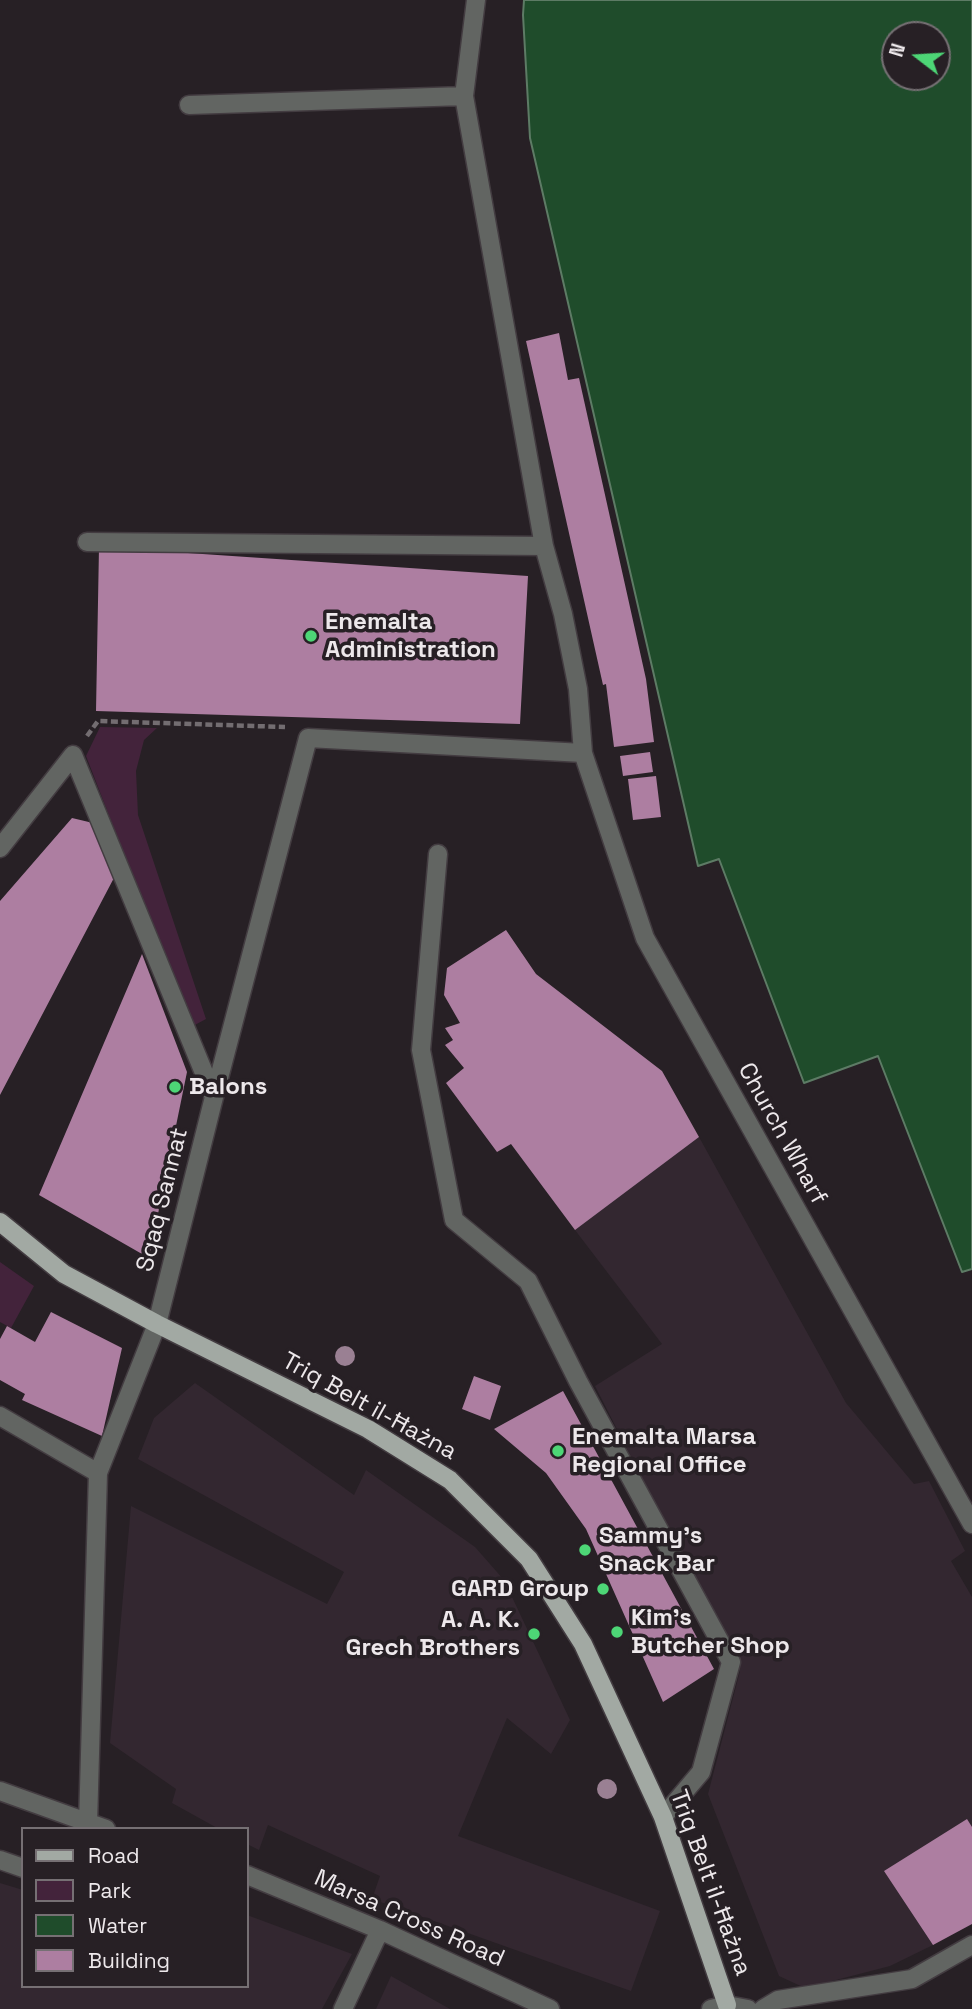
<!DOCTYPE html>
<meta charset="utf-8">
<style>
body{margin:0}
#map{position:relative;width:972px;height:2009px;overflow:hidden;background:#272025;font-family:"Space Grotesk",sans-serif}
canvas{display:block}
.legend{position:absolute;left:21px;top:1827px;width:228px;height:161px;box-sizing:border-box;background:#272025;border:2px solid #767074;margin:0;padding:9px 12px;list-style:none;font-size:21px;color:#ede8eb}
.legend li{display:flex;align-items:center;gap:14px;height:35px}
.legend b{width:35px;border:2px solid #767074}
.north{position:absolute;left:881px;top:21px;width:70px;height:70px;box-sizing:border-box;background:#272025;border:2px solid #767074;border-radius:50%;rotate:287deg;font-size:19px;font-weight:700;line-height:28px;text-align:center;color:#ede8eb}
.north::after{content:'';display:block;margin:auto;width:24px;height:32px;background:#4dd676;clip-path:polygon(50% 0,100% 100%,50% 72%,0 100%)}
</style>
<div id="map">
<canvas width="972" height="2009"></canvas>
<ul class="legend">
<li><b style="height:9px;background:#a2a9a3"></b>Road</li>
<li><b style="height:19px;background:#43233b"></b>Park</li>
<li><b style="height:19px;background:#1f4c2b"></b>Water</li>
<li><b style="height:19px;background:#ad7ea1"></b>Building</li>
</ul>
<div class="north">N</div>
</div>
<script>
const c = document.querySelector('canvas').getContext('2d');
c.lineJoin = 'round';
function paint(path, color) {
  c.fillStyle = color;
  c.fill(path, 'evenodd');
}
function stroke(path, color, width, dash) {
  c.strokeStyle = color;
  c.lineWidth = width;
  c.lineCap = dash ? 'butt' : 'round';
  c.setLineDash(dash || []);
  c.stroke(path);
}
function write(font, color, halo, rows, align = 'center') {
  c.font = font + ' "Space Grotesk",sans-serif';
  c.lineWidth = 7;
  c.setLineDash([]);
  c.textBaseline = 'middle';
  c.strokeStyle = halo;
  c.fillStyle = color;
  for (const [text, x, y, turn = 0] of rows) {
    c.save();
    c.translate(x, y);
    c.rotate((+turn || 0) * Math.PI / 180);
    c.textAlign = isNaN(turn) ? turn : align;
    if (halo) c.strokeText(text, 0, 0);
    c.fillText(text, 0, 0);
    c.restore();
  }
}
const built = new Path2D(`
 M699,1137L846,1403L914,1484L929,1481L965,1551L951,1561L972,1597V1920L933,1945L890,1966L805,1988L779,1976L708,1794L740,1671L595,1386L662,1344L575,1230Z
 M195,1383L354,1495L366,1470L475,1547L504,1580L570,1720L551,1754L507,1718L458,1836L660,1911L631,1991L372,1899L380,1876L268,1825L259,1850L247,1844V1829H219L172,1803L176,1789L110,1743L131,1506L327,1604L344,1572L138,1459L154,1418Z
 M0,1883L23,1890V1986H247V1915L352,1954L322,2009H0Z
 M391,1976L450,2009H376Z`);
const green = new Path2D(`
 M100,727L157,728L144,740L136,771L138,815L206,1019L191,1027L86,756Z
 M0,1262L34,1286L11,1328L0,1322Z`);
const water = new Path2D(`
 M524,0H972V1269L962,1272L878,1056L804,1083L719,859L698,866L530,138L523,15ZM895,35H937V77H895Z`);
const building = new Path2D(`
 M559,333L568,380L579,378L646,679L654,742L614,747L606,684L603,685L526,341Z
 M99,547L528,576L520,724L96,711Z
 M650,752L653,772L623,776L620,756Z
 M656,776L661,817L633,820L628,779Z
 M72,818L93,823L116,874L0,1095V901Z
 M506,930L536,974L662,1071L699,1137L575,1230L511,1144L497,1152L446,1083L464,1068L445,1045L453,1040L445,1028L460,1023L444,995L447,968Z
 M142,954L187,1072L149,1258L39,1195Z
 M51,1312L122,1348L102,1436L22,1400L25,1394L0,1380V1339L7,1326L35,1342Z
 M474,1376L501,1386L490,1420L462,1409Z
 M563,1391L714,1669L663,1702L586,1529L546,1473L494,1429Z
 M967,1819L972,1827V1924L933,1945L884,1871Z`);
const path = new Path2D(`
 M87,736L98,721L285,727`);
const minor = new Path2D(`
 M476,0L464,96L544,546L563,614L578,689L583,753L645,938L972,1524
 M189,105L464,96
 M87,542L544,546
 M0,848L73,755L214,1097
 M438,854L421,1050L454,1220L528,1281L578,1381L731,1662L701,1772L663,1817
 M0,1416L98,1473
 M0,1791L106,1829
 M88,1824L98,1473L157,1324L214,1097L308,738L583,753
 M0,1860L23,1868
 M247,1875L380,1930L550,2009
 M343,2009L380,1930
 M711,2009L727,2005L748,2009
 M763,2009L778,2000L912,1979L972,1945`);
const major = new Path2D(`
 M0,1222L64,1274L157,1324L368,1429L450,1480L529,1559L583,1644L663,1817L727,2005`);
const trees = [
 [345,1356],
 [607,1789]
];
const markers = [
 [311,636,7,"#4dd676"],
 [175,1087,7,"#4dd676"],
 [558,1451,7,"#4dd676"],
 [585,1550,7,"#4dd676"],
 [603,1589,7,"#4dd676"],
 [617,1632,7,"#4dd676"],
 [534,1634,7,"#4dd676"]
];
const poiNames = [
 ["Enemalta",325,622],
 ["Administration",325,650],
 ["Balons",189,1087],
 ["Enemalta Marsa",572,1437],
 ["Regional Office",572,1465],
 ["Sammy's",599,1536],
 ["Snack Bar",599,1564],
 ["GARD Group",589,1589,"right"],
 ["Kim's",631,1618],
 ["Butcher Shop",631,1646],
 ["A. A. K.",520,1620,"right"],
 ["Grech Brothers",520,1648,"right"]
];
const streetNames = [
 ["Church Wharf",782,1134,61],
 ["Sqaq Sannat",163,1200,-76],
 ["Triq Belt il-Ħażna",369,1407,29],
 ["Triq Belt il-Ħażna",710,1883,70],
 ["Marsa Cross Road",409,1919,24]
];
paint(built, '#332730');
paint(green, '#43233b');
paint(water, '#1f4c2b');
stroke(water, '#5d7b65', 2);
paint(building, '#ad7ea1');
stroke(minor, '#433c41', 21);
stroke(major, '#433c41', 21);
stroke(path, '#736d71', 4.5, [7, 3.5]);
stroke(minor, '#626562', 18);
stroke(major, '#a2a9a3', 18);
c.fillStyle = '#9a8093';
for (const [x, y] of trees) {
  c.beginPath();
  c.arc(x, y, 10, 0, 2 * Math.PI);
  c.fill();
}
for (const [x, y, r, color] of markers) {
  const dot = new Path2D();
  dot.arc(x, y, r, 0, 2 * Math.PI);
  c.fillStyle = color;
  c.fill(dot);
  stroke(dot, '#272025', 2.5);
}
write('bold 24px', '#ede8eb', '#272025', poiNames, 'left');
write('24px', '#ede8eb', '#272025', streetNames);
</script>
